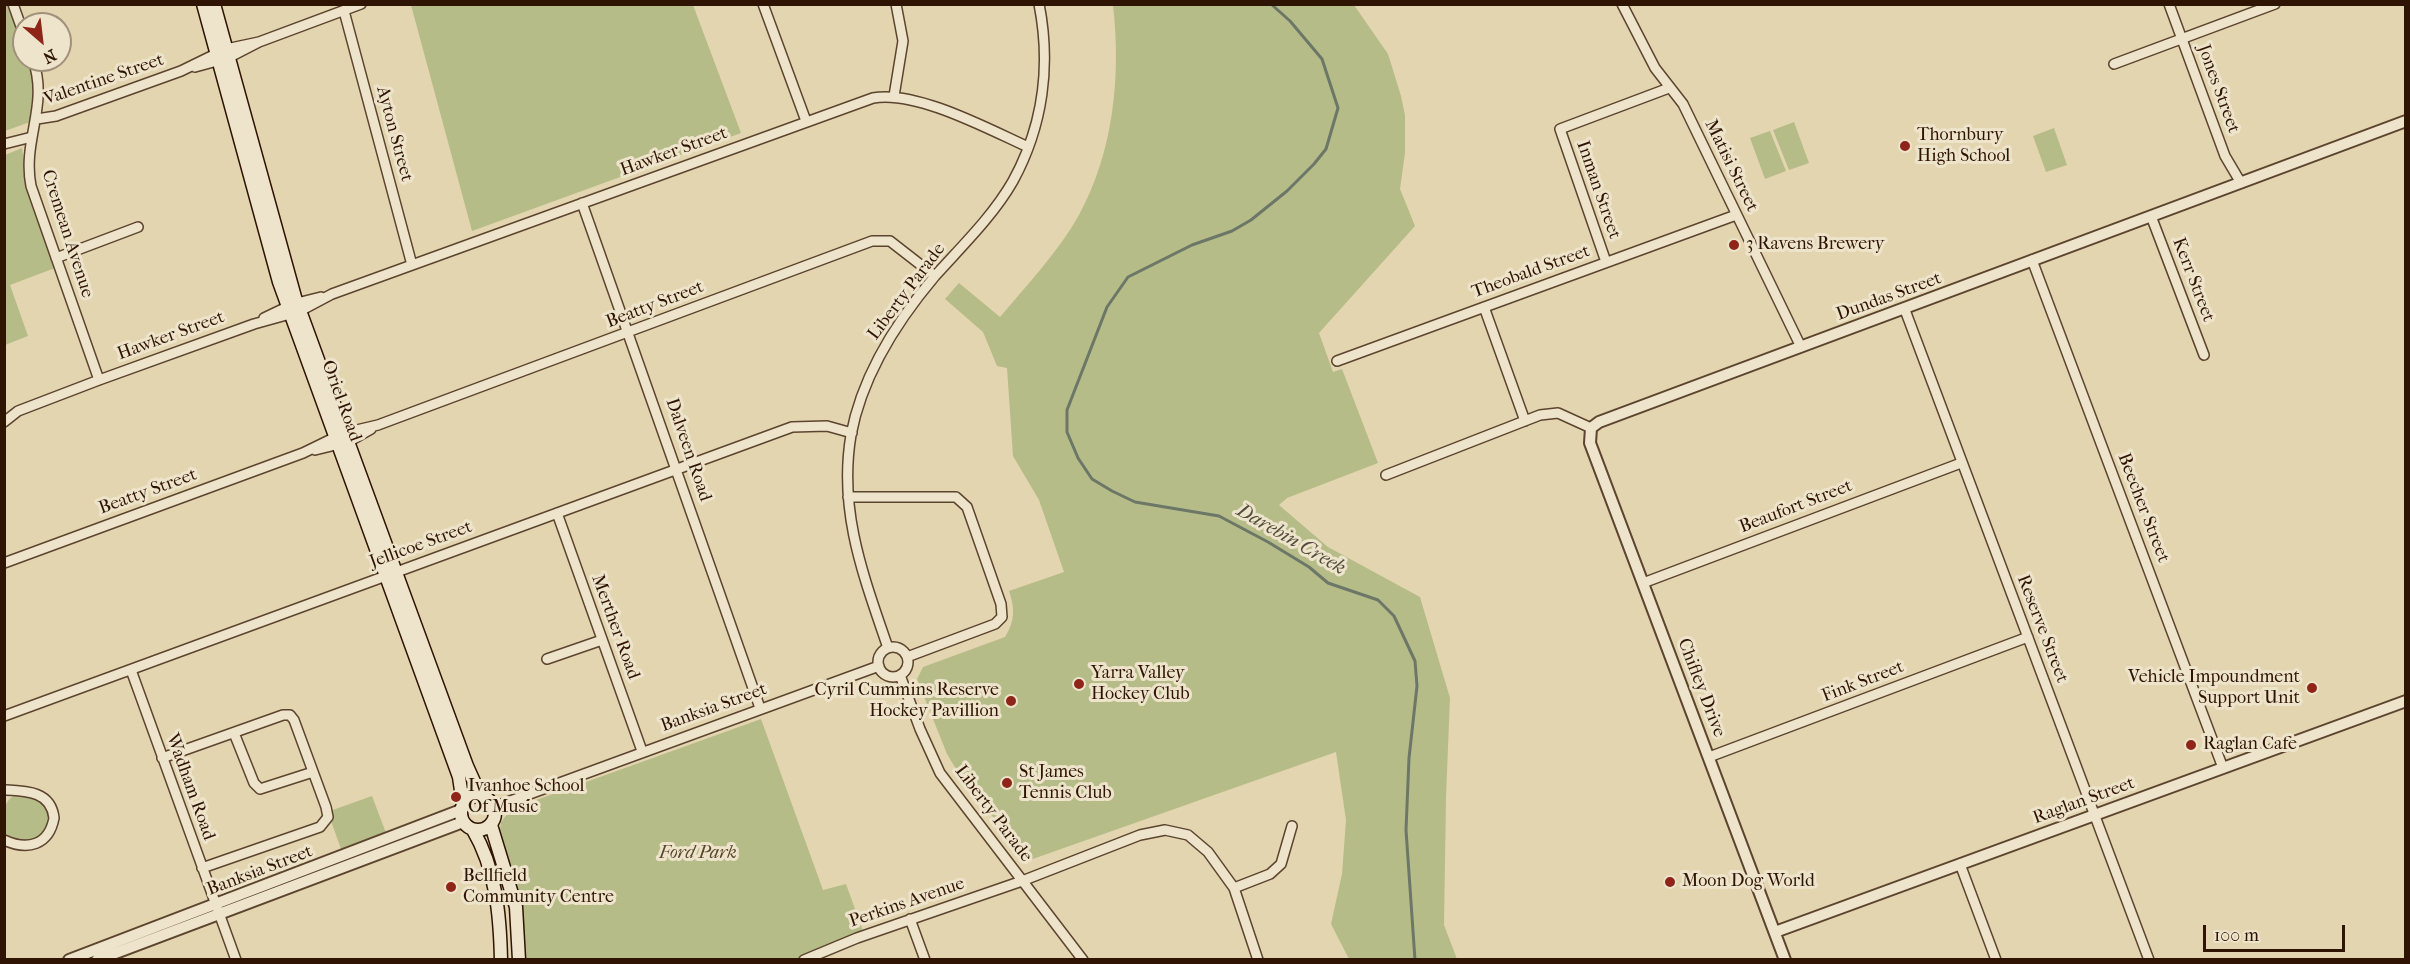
<!DOCTYPE html>
<html>
<head>
<meta charset="utf-8">
<style>
  body { margin:0 }
  #map { position:relative; width:2410px; height:964px; overflow:hidden; background:#e3d5af; font-family:"IM FELL French Canon",serif }
  canvas { display:block }
  .frame { position:absolute; inset:0; border:6px solid #2f1303; pointer-events:none }
  .north { position:absolute; left:12px; top:12px; width:60px; height:60px; box-sizing:border-box; background:#ede4cb; border:2px solid #a1907b; border-radius:50%; rotate:152deg; font-size:16px; font-weight:700; line-height:24px; text-align:center; color:#2f1303 }
  .north::after { content:''; display:block; margin:auto; width:21px; height:27px; background:#8f2418; clip-path:polygon(50% 0,100% 100%,50% 72%,0 100%) }
  .scale { position:absolute; left:2203px; top:925px; width:142px; height:27px; box-sizing:border-box; border:3px solid #2f1303; border-top:0; padding-left:8px; font-size:18px; line-height:21px; white-space:nowrap; color:#2f1303; -webkit-text-stroke:4px #ede4cb; paint-order:stroke }
</style>
</head>
<body>
<div id="map">
<canvas width="2410" height="964"></canvas>
<div class="frame"></div>
<div class="north">N</div>
<div class="scale">100 m</div>
</div>
<script>
const context = document.querySelector('canvas').getContext('2d');
context.lineJoin = 'round';
function fillPath(path, color) { context.fillStyle = color; context.fill(path, 'evenodd'); }
function trace(path, color, width, dash) { context.strokeStyle = color; context.lineWidth = width; context.lineCap = dash ? 'butt' : 'round'; context.setLineDash(dash || []); context.stroke(path); }
function write(font, color, halo, rows, align = 'center') {
  context.font = font + ' "IM FELL French Canon",serif'; context.lineWidth = 6; context.setLineDash([]); context.textBaseline = 'middle'; context.strokeStyle = halo; context.fillStyle = color; for (const [text, x, y, turn = 0] of rows) {
    context.save(); context.translate(x, y); context.rotate((+turn || 0) * Math.PI / 180); context.textAlign = isNaN(turn) ? turn : align; if (halo) context.strokeText(text, 0, 0); context.fillText(text, 0, 0); context.restore();
  }
}
const green = new Path2D(`
  M8,4L24,49V60H28L34,79L30,122L5,131L4,5Z
  M411,5H693L741,133L472,231Z
  M1113,5H1354L1388,54L1401,96L1405,115V153L1400,189L1415,226L1319,333L1333,372L1342,369L1378,463L1287,498L1279,505L1328,547L1420,597L1450,698L1446,797L1444,925L1457,959H1349L1331,924L1342,874L1346,820L1336,752L1027,861L956,769L947,754L917,679L923,667L1005,637C1015,621 1015,609 1009,591L1064,572L1039,500L1013,456L1007,368L997,366L983,332L945,299L959,283L1000,317C1028,284 1058,252 1079,215C1114,151 1121,75 1113,5Z
  M1794,122L1809,163L1789,170L1773,130Z
  M2054,128L2067,165L2046,172L2033,136Z
  M1770,131L1786,171L1765,179L1750,138Z
  M22,148L29,194L55,268L10,285L28,336L5,345V155Z
  M761,719L823,890L846,884L863,931L801,955L798,959H521L511,870L500,830L501,822L511,809Z
  M19,794C48,802 57,811 39,839L22,842L5,834C5,817 0,799 19,794Z
  M372,796L386,833L341,849L331,821L330,811Z`);
const stream = new Path2D(`
  M1271,4L1290,21L1322,59L1338,108L1326,149L1314,164L1287,191L1251,220L1232,231L1192,245L1128,277L1107,307L1067,410V432L1078,458L1092,479L1112,491L1135,502L1219,516L1268,542L1309,567L1328,583L1378,600L1394,616L1415,661L1417,686L1409,758L1406,830L1415,960`);
const minor = new Path2D(`
  M13,4L24,35
  M763,4L806,121
  M1622,4L1655,68L1683,104L1801,347
  M2169,4L2225,156L2241,183
  M344,11L412,265
  M33,60C49,106 22,140 31,186L99,380
  M2114,64L2275,4
  M195,67L228,58L259,42L361,4
  M894,96L903,41L896,4
  M37,119L56,116L181,71L226,49L259,42
  M4,144L32,137
  M582,203L760,708
  M2151,216L2204,355
  M56,258L138,227
  M2032,260L2223,768
  M1606,262L1560,129L1669,88
  M297,303L321,297
  M1484,307L1525,421
  M1905,310L2149,960
  M300,311L332,294L873,98C916,90 988,129 1028,147
  M264,318L287,307
  M1337,361L1736,215
  M4,422L18,411L99,380L254,324L290,314
  M315,450L348,442L371,429
  M1386,475L1540,415L1558,413L1591,428
  M848,497H956L967,507L1001,604L1002,617L995,624L907,657
  M557,513L642,751
  M4,563L303,453L344,433L378,425L872,241H890L935,276
  M1643,583L1961,463
  M878 662a15 15 0 1 1 30 0a15 15 0 1 1-30 0Z
  M888,648C864,577 838,512 851,435C862,376 897,321 935,276C962,246 993,216 1013,181C1043,126 1051,65 1039,4
  M547,659L602,640
  M131,670L236,960
  M900,675L920,729L940,773L1083,960
  M4,716L792,427L827,426L852,433
  M234,733L254,783L260,789L313,772
  M1709,757L2028,637
  M162,758L283,715H290L294,720L326,807L328,817L320,827L202,868
  M4,790C26,791 51,791 54,818C49,845 28,851 4,840
  M494,807L879,666
  M1960,864L1996,960
  M1234,888L1270,874L1281,864L1292,826
  M910,919L925,960
  M804,960L857,938L1022,881L1140,835L1165,830L1188,835L1208,852L1234,888L1258,960`);
const tertiary = new Path2D(`
  M1775,932L2406,701
  M69,960L461,810
  M97,960L463,822
  M1785,960L1590,443L1591,428L1599,422L2406,121`);
const secondary = new Path2D(`
  M203,4L279,282L459,777L463,804
  M214,4L295,297L467,766L476,786L486,798
  M461 813a17 17 0 1 1 34 0a17 17 0 1 1-34 0Z
  M491,825L516,907L519,960
  M473,830C496,869 500,915 501,960`);
const markers = [
  [1905,146,6,"#8f2418"],
  [1734,245,6,"#8f2418"],
  [1079,684,6,"#8f2418"],
  [2312,688,6,"#8f2418"],
  [1011,701,6,"#8f2418"],
  [2191,745,6,"#8f2418"],
  [1007,783,6,"#8f2418"],
  [456,797,6,"#8f2418"],
  [1670,882,6,"#8f2418"],
  [451,887,6,"#8f2418"]
];
const streetNames = [
  ["Valentine Street",104,80,-19],
  ["Jones Street",2218,89,70],
  ["Ayton Street",394,134,75],
  ["Hawker Street",674,152,-20],
  ["Matisi Street",1731,166,64],
  ["Inman Street",1598,190,71],
  ["Cremean Avenue",67,234,72],
  ["Theobald Street",1531,272,-20],
  ["Kerr Street",2193,280,69],
  ["Liberty Parade",907,292,-53],
  ["Dundas Street",1889,297,-20],
  ["Beatty Street",655,305,-21],
  ["Hawker Street",171,336,-20],
  ["Oriel Road",341,401,70],
  ["Dalveen Road",688,450,71],
  ["Beatty Street",148,492,-20],
  ["Beaufort Street",1796,507,-21],
  ["Beecher Street",2143,508,69],
  ["Jellicoe Street",421,545,-20],
  ["Merther Road",615,627,70],
  ["Reserve Street",2042,629,69],
  ["Fink Street",1863,682,-21],
  ["Chifley Drive",1701,688,69],
  ["Banksia Street",714,708,-20],
  ["Wadham Road",190,787,70],
  ["Raglan Street",2084,801,-20],
  ["Liberty Parade",993,814,53],
  ["Banksia Street",260,871,-21],
  ["Perkins Avenue",907,903,-19]
];
const poiNames = [
  ["Thornbury",1917,136],
  ["High School",1917,157],
  ["3 Ravens Brewery",1746,245],
  ["Yarra Valley",1091,674],
  ["Hockey Club",1091,695],
  ["Vehicle Impoundment",2300,678,"right"],
  ["Support Unit",2300,699,"right"],
  ["Cyril Cummins Reserve",999,691,"right"],
  ["Hockey Pavillion",999,712,"right"],
  ["Raglan Cafe",2203,745],
  ["St James",1019,773],
  ["Tennis Club",1019,794],
  ["Ivanhoe School",468,787],
  ["Of Music",468,808],
  ["Bellfield",463,877],
  ["Community Centre",463,898],
  ["Moon Dog World",1682,882]
];
const parkNames = [
  ["Ford Park",698,854]
];
const waterNames = [
  ["Darebin Creek",1291,540,30]
];
fillPath(green, '#b6bc88');
trace(stream, '#6c7768', 3);
trace(minor, '#5c442e', 12);
trace(tertiary, '#5c442e', 14);
trace(secondary, '#2f1303', 15);
trace(minor, '#ede4cb', 9);
trace(tertiary, '#ede4cb', 10);
trace(secondary, '#ede4cb', 12);
for (const [x, y, r, color] of markers) { const dot = new Path2D(); dot.arc(x, y, r, 0, 2 * Math.PI); context.fillStyle = color; context.fill(dot); trace(dot, '#ede4cb', 2); }
write('18px', '#2f1303', '#ede4cb', streetNames);
write('18px', '#2f1303', '#ede4cb', poiNames, 'left');
write('italic 18px', '#58462b', '#ede4cb', parkNames);
write('italic 20px', '#534d3e', '#ede4cb', waterNames);
</script>
</body>
</html>
